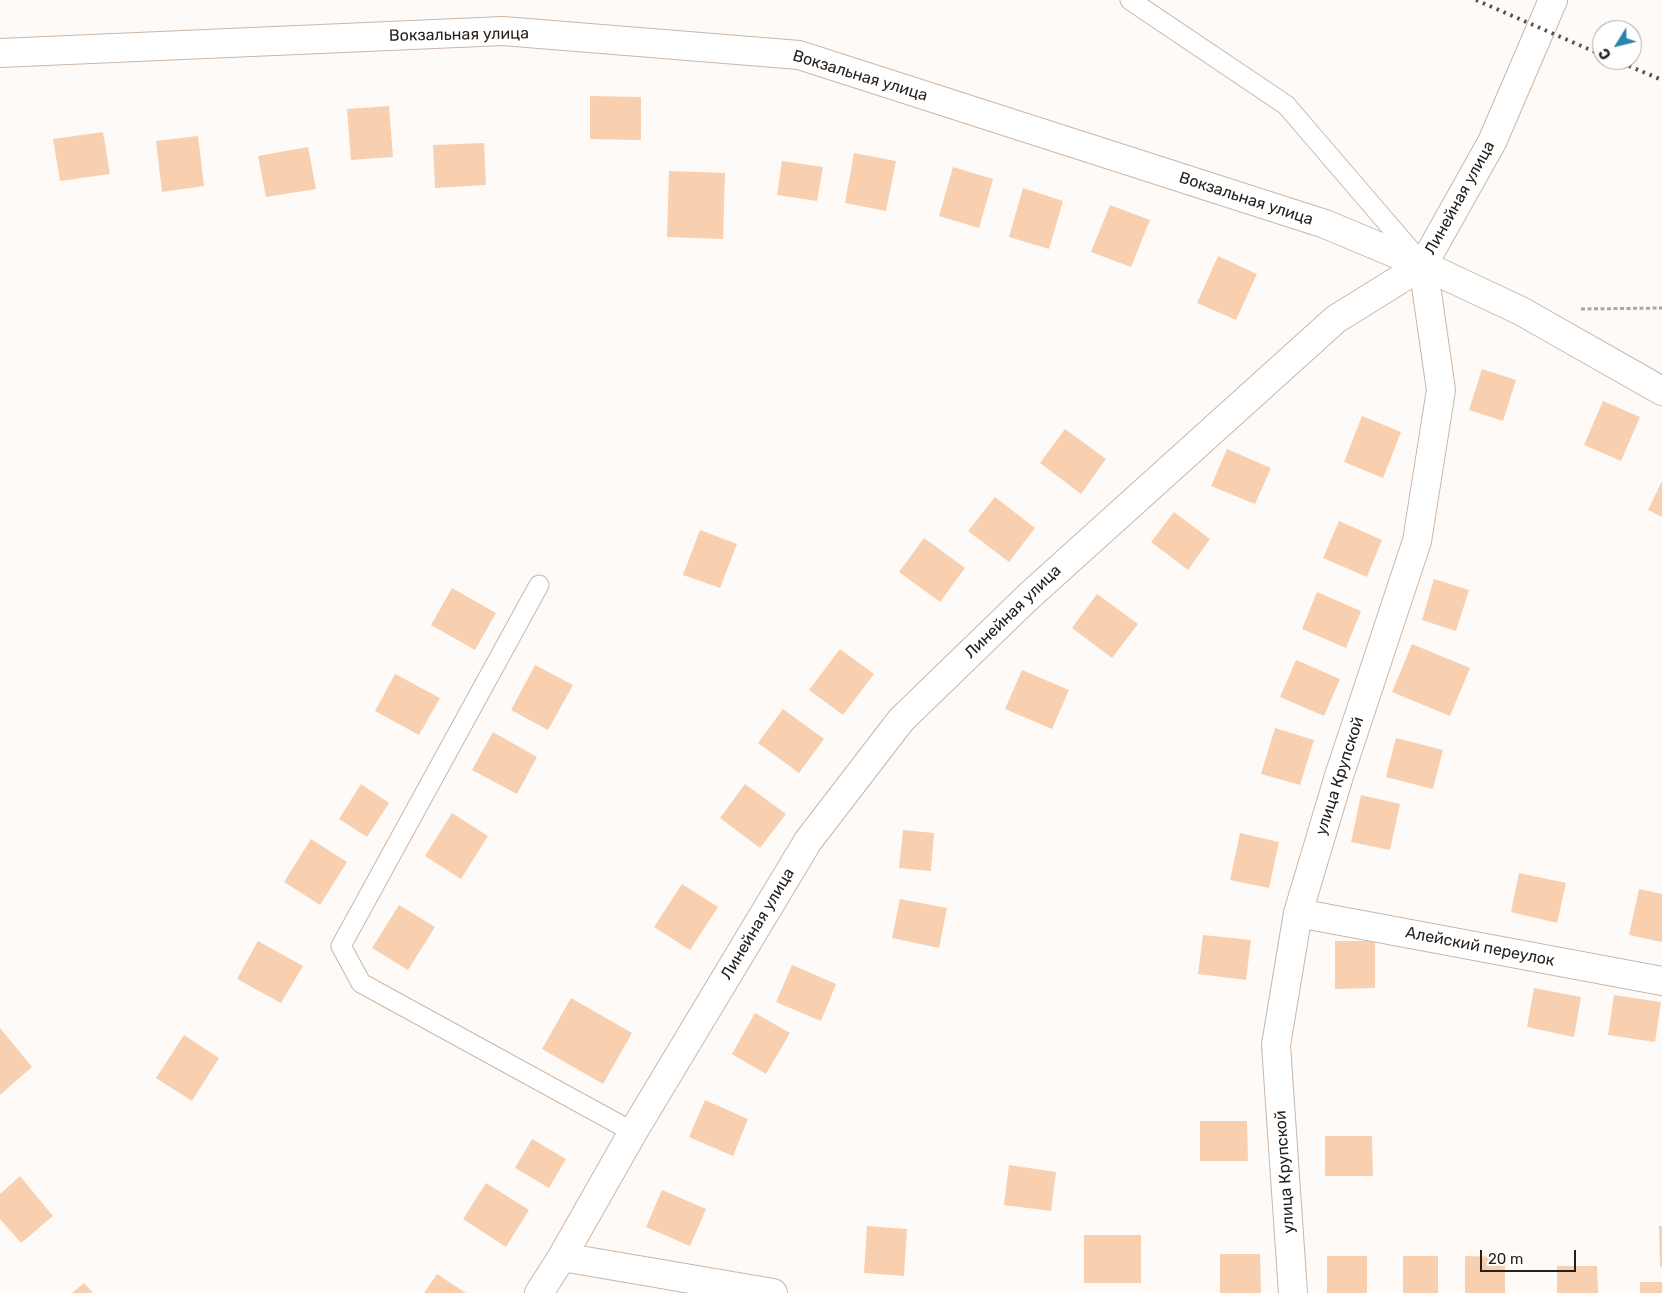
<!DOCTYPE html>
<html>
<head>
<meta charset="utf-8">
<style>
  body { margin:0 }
  #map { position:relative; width:1662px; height:1293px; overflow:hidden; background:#fefaf7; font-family:Rubik,sans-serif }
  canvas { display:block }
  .north { position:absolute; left:1592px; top:20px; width:50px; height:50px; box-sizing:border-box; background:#fff; border:1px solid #a9a6a4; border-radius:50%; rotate:234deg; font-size:14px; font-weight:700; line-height:20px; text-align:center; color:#28211b }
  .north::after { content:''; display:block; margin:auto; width:18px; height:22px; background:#2a84b2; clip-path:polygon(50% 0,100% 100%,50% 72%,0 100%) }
  .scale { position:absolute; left:1480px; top:1250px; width:96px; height:22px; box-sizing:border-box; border:2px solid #28211b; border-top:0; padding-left:6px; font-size:15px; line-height:18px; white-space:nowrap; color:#28211b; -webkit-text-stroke:4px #fff; paint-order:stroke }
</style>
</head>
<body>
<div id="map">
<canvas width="1662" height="1293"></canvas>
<div class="north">С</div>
<div class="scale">20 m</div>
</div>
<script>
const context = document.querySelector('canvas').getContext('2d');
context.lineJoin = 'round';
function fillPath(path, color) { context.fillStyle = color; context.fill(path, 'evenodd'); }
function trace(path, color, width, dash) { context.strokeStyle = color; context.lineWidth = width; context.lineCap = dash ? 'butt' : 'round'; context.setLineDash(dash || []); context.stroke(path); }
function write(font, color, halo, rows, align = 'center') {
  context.font = font + ' Rubik,sans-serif'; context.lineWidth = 4; context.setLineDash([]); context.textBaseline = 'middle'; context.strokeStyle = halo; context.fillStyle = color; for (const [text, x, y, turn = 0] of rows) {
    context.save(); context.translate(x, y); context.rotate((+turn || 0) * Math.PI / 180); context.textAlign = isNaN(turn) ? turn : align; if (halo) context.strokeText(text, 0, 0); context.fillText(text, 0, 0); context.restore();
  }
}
const building = new Path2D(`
  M590,96L641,97V140L590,139Z
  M389,106L393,157L351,160L347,109Z
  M103,132L110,174L60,181L53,139Z
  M198,136L204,186L162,192L156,141Z
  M484,143L486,185L435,188L433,145Z
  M308,147L316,189L266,197L258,156Z
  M854,153L896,161L886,211L845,203Z
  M782,161L823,167L817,201L777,195Z
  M953,167L993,179L979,228L939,216Z
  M669,171L725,173L723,239L667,237Z
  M1023,188L1063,201L1049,249L1009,237Z
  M1110,205L1150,220L1131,267L1091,252Z
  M1218,256L1257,274L1236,320L1197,303Z
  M1482,369L1516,380L1503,421L1469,410Z
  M1603,401L1640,417L1621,461L1584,445Z
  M1362,416L1401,432L1383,478L1344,462Z
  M1065,429L1106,459L1081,494L1040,463Z
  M1227,449L1271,468L1255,504L1211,486Z
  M1662,481V517L1648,510Z
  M995,497L1035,528L1009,562L968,531Z
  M1174,512L1210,539L1188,570L1151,542Z
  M1339,521L1382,540L1367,577L1323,558Z
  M700,530L737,544L720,588L683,575Z
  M924,538L965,568L940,602L899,572Z
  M1434,579L1469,590L1456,631L1422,620Z
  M452,588L496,613L475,650L431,625Z
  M1317,592L1361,611L1346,648L1302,629Z
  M1097,594L1138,624L1112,658L1072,628Z
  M1412,644L1470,668L1450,716L1392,692Z
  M840,649L874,674L843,715L809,690Z
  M1296,660L1340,679L1324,716L1280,697Z
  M535,665L573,685L548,730L511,710Z
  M1022,670L1069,690L1052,729L1005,709Z
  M395,674L440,698L419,735L375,711Z
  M783,709L824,739L799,773L758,743Z
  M1275,728L1314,740L1300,785L1261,774Z
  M493,732L537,757L517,794L472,770Z
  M1396,738L1443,750L1433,789L1386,777Z
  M361,784L389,803L367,837L339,819Z
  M745,784L786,814L760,848L720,818Z
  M1361,795L1400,804L1390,850L1351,842Z
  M452,813L488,836L461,879L425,856Z
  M903,830L934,833L931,871L899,868Z
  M1240,833L1279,842L1269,888L1230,880Z
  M311,839L347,862L320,905L284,882Z
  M1519,873L1566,883L1557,923L1511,912Z
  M682,884L718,907L690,950L654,927Z
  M1639,889L1662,894V942L1629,935Z
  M900,899L947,908L939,948L892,938Z
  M399,905L435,927L408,970L372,948Z
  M1203,935L1251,940L1246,980L1198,974Z
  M258,941L303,966L281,1003L237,979Z
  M1335,941H1375V988L1335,989Z
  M792,965L836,984L821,1021L776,1002Z
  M1534,988L1581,997L1574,1037L1527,1027Z
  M1614,995L1661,1002L1655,1042L1608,1035Z
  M571,998L632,1033L603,1084L542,1049Z
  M755,1013L790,1033L766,1074L732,1054Z
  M0,1028L32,1067L0,1095Z
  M184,1035L219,1058L192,1101L156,1078Z
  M705,1100L748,1119L733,1156L689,1137Z
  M1200,1121H1247L1248,1161H1200Z
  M1325,1136H1372L1373,1176H1325Z
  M532,1139L566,1159L549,1188L515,1168Z
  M1009,1165L1056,1172L1051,1211L1004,1205Z
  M20,1176L53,1216L21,1243L0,1219V1194Z
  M486,1183L529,1210L506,1247L463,1219Z
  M662,1190L706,1209L690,1246L646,1227Z
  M867,1226L907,1229L904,1276L864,1273Z
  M1659,1226H1662V1267H1660Z
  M1084,1235H1141V1283H1084Z
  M1220,1254H1260L1261,1293H1220Z
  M1327,1256H1367V1293H1327Z
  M1403,1256H1438V1293H1403Z
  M1465,1256L1505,1257V1293H1465Z
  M1557,1266H1597L1598,1293H1557Z
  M437,1274L466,1293H424Z
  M1640,1282H1662V1293H1640Z
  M84,1283L93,1293H72Z`);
const path = new Path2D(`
  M1581,309L1662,308`);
const lane = new Path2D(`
  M1130,0L1286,105L1419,260
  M539,585L341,946L361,983L633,1132`);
const street = new Path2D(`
  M0,53L503,31L799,55L1325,224L1423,265L1521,311L1662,391
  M1298,913L1662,981
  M562,1257L773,1293
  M539,1293L562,1257L633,1132L808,841L901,720L1028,597L1336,319L1423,265L1492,142L1553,0
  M1293,1293L1276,1045L1298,913L1339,776L1417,541L1441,390L1423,265`);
const rail = new Path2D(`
  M1476,0L1602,55
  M1615,60L1662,80`);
const streetNames = [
  ["Вокзальная улица",459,35,-1],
  ["Вокзальная улица",860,76,17],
  ["Линейная улица",1460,198,-61],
  ["Вокзальная улица",1246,199,18],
  ["Линейная улица",1013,612,-44],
  ["улица Крупской",1340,776,-72],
  ["Линейная улица",758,924,-59],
  ["Алейский переулок",1480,947,11],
  ["улица Крупской",1285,1172,-94]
];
fillPath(building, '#f8d0b0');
trace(lane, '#cab7a8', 21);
trace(street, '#cab7a8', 30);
trace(path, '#aba6a1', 3, [4, 2.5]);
trace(lane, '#fff', 19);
trace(street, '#fff', 28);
trace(rail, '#57514c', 4, [2.5, 5]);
write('16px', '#28211b', '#fff', streetNames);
</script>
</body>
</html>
